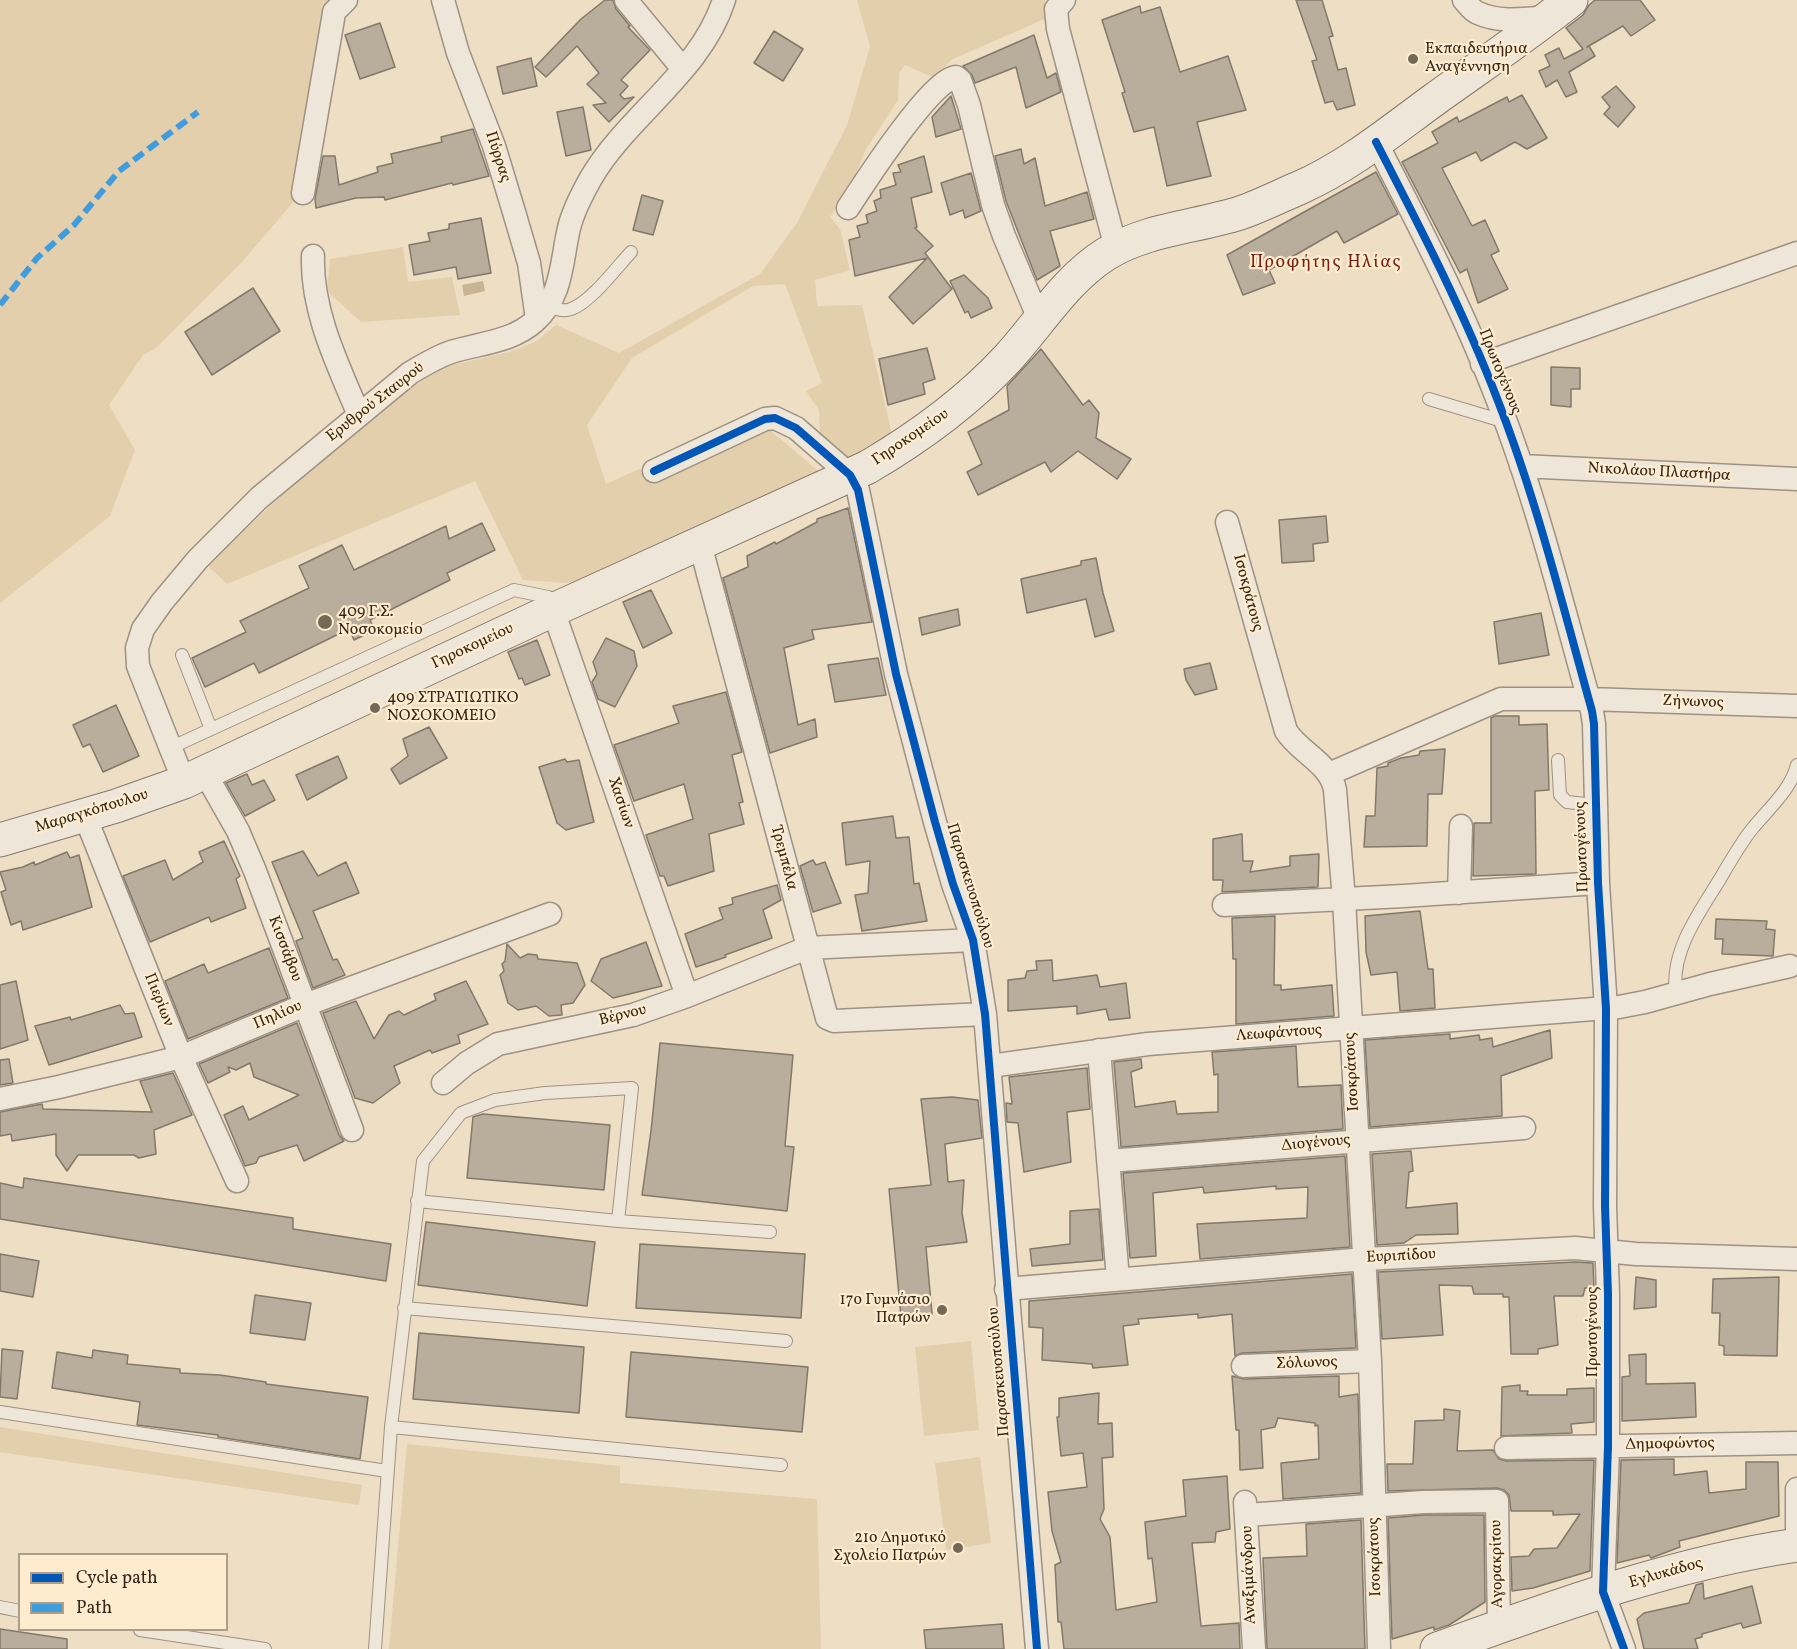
<!DOCTYPE html>
<html>
<head>
<meta charset="utf-8">
<style>
  body { margin:0 }
  #map { position:relative; width:1797px; height:1649px; overflow:hidden; background:#eedec4; font-family:Vollkorn,serif }
  canvas { display:block }
  .legend { position:absolute; left:18px; top:1553px; width:210px; height:78px; box-sizing:border-box; background:#ffecce; border:2px solid #ad9e87; margin:0; padding:8px 10px; list-style:none; font-size:18px; color:#32281c }
  .legend li { display:flex; align-items:center; gap:12px; height:30px }
  .legend b { width:30px; border:2px solid #ad9e87 }
</style>
</head>
<body>
<div id="map">
<canvas width="1797" height="1649"></canvas>
<ul class="legend">
<li><b style="height:8px;background:#0057b8"></b>Cycle path</li>
<li><b style="height:8px;background:#3e9cdf"></b>Path</li>
</ul>
</div>
<script>
const context = document.querySelector('canvas').getContext('2d');
context.lineJoin = 'round';
function fillPath(path, color) { context.fillStyle = color; context.fill(path, 'evenodd'); }
function trace(path, color, width, dash) { context.strokeStyle = color; context.lineWidth = width; context.lineCap = dash ? 'butt' : 'round'; context.setLineDash(dash || []); context.stroke(path); }
function write(font, color, halo, rows, align = 'center') {
  context.font = font + ' Vollkorn,serif'; context.lineWidth = 4.5; context.setLineDash([]); context.textBaseline = 'middle'; context.strokeStyle = halo; context.fillStyle = color; for (const [text, x, y, turn = 0] of rows) {
    context.save(); context.translate(x, y); context.rotate((+turn || 0) * Math.PI / 180); context.textAlign = isNaN(turn) ? turn : align; if (halo) context.strokeText(text, 0, 0); context.fillText(text, 0, 0); context.restore();
  }
}
const green = new Path2D(`
  M0,0H328L296,199L241,263L156,348L143,355L109,405L135,450L110,516L0,603Z
  M857,0H1045L1049,17L951,60L935,78L905,65L899,73L898,100L865,151L852,184L830,217L840,229L850,270L815,280L817,306L862,305L892,435L849,460L820,434L819,410L806,391L822,383L785,284L753,286L632,358L587,425L606,484L639,469L661,476L766,427L822,474L589,581L567,583L523,580L475,481L227,584L207,565L292,486L410,389L444,367L509,352L535,342L556,325L619,353L760,274L797,223L847,125L870,47Z
  M403,247L408,282L452,277L460,315L361,322L327,291L330,259Z
  M971,1341L979,1430L924,1436L915,1347Z
  M0,1427L362,1485L359,1505L0,1452Z
  M407,1444L620,1466V1483L817,1499L821,1649H389Z
  M980,1457L991,1543L946,1550L935,1463Z`);
const water = new Path2D(`
  M483,281L485,291L464,296L462,285Z`);
const building = new Path2D(`
  M605,0H613L616,9L630,26L628,27L650,50L621,80L628,86L620,95L624,99L634,97L609,122L593,105L606,103L587,84L599,73L577,46L546,77L535,67L581,19Z
  M1296,0H1322L1333,36L1329,37L1338,70L1346,68L1355,105L1337,110L1333,101L1325,103L1312,61L1317,60Z
  M1595,0H1640L1655,20L1631,36L1623,26L1587,47L1589,46L1595,56L1569,72L1577,92L1566,97L1557,80L1546,87L1539,71L1550,66L1545,55L1559,48L1564,59L1583,49L1566,28L1583,15L1589,5Z
  M1140,6L1141,13L1160,7L1180,72L1228,56L1246,110L1197,122L1211,176L1167,186L1154,127L1134,132L1122,93L1125,92L1102,20Z
  M380,23L395,67L360,79L345,35Z
  M774,31L803,49L783,81L754,63Z
  M1034,35L1047,78L1056,73L1061,92L1026,108L1016,67L975,83L972,75L963,66Z
  M531,58L537,86L503,94L497,67Z
  M1616,86L1635,107L1618,127L1604,114L1610,107L1602,97Z
  M1522,95L1547,138L1527,149L1515,142L1481,161L1476,152L1442,168L1472,226L1485,220L1499,251L1491,255L1508,289L1478,303L1467,269L1460,273L1402,162L1438,143L1432,132L1457,117L1459,122L1507,97L1509,102Z
  M951,96L961,129L936,137L932,117Z
  M583,107L591,150L566,156L557,112Z
  M473,129L489,176L453,185L452,183L385,200L384,197L356,198L316,208L315,199L323,156H335L339,185L378,172L377,167L393,163L391,154L442,142L441,137Z
  M1021,149L1024,164L1035,158L1045,206L1087,192L1094,219L1050,231L1060,266L1037,280L1006,201L995,156Z
  M924,156L932,192L911,198L917,227L915,228L933,246L925,253L952,289L913,324L889,297L927,258L855,276L849,240L860,237L857,226L868,223L866,215L877,211L874,201L881,198L880,190L896,185L893,173L901,172L898,165Z
  M1376,172L1398,214L1344,243L1337,231L1269,270L1275,283L1243,295L1227,255Z
  M971,173L981,211L965,218L963,210L950,215L941,183Z
  M642,195L663,201L653,235L633,230Z
  M481,218L491,273L458,279L456,267L414,275L409,245L430,241L428,233L449,229V224Z
  M964,275L988,298L992,308L971,318L968,311L965,313L950,281Z
  M253,288L280,331L212,375L185,332Z
  M927,348L935,379L923,383L925,394L888,405L879,359Z
  M1041,349L1083,405L1089,400L1099,413L1096,438L1131,459L1117,479L1078,451L1051,472L1045,462L978,495L967,472L982,464L968,432L1009,410L1007,386Z
  M1551,367L1580,368V389H1571V407L1551,405Z
  M848,508L872,622L812,630L814,639L784,648L798,725L815,719L817,737L770,753L723,578L748,567L747,556L775,542L776,544L817,522V519Z
  M1326,516L1328,542L1313,544L1314,561L1282,563L1279,520Z
  M482,523L495,550L447,573L450,580L370,620L375,630L354,640L349,629L259,673L254,663L205,687L192,658L246,632L240,621L309,588L299,566L342,545L354,570L446,526L449,539Z
  M1096,558L1103,593L1114,631L1095,637L1086,599L1027,613L1021,579L1081,565V561Z
  M651,590L672,633L643,648L623,602Z
  M958,609L960,625L922,635L919,618Z
  M1541,613L1549,655L1499,664L1494,622Z
  M606,638L634,651L637,666L615,707L598,699L592,682L597,674L593,662Z
  M537,640L550,675L525,685L522,678L519,679L508,652Z
  M878,658L886,695L835,702L828,665Z
  M1210,663L1217,689L1195,695L1186,680L1184,669Z
  M726,692L742,752L732,755L743,802L739,803L744,824L709,834L714,871L668,886L664,876H660L646,835L693,819L684,784L634,801L614,745L679,723L673,706Z
  M116,705L139,756L103,772L90,744L83,747L73,725Z
  M1495,716H1519V725L1547,724L1549,790L1535,791L1536,874L1473,876L1474,823H1491V718Z
  M429,727L447,758L400,784L391,769L408,756L403,739Z
  M1445,749L1442,794H1428L1427,846L1364,847L1366,816H1375L1377,768L1388,766V763L1401,758L1419,755L1420,751Z
  M338,756L347,778L307,800L296,775Z
  M565,759L567,762L579,760L594,822L566,830L557,823L539,767Z
  M247,774L252,785L264,780L275,800L245,816L226,783Z
  M893,816L896,838L909,837L914,884L919,883L927,921L862,931L855,895L868,893L870,861L846,865L842,823Z
  M1242,834L1243,861H1253L1250,872L1290,866V856L1319,854L1318,887L1222,892L1223,880H1213V839Z
  M224,841L240,876L236,879L246,908L211,922L209,917L150,942L123,876L165,860L173,880L203,862L199,852Z
  M303,851L318,876L346,862L359,893L313,911L333,960L337,959L345,975L313,988L296,941L303,938L272,862Z
  M67,852L70,858L79,855L92,907L23,930L21,921L11,925L1,892L6,890L0,872L23,867L34,862L35,865Z
  M813,860L816,865L825,862L841,903L813,912L800,866Z
  M777,885L781,900L763,910L772,938L725,955L726,957L696,967L685,934L723,919L719,908L733,904L732,898Z
  M1420,911L1428,969H1433L1435,1008L1400,1011L1397,972L1371,975L1366,952L1365,916Z
  M1275,916L1274,985H1281V990L1332,985L1334,1016L1236,1024V959H1233L1232,918Z
  M1716,919L1767,921L1766,929L1775,930L1773,956L1722,954L1723,939H1715Z
  M646,942L662,986L613,998L591,981L601,959Z
  M507,944L520,958L528,954L537,955L538,959L577,963L585,985L573,1003L561,1005L562,1015L549,1016L536,1006L518,1010L508,1003L500,975L504,971L502,964L505,961Z
  M269,948L288,998L188,1039L165,981L204,964L208,973Z
  M1052,960L1053,981L1097,975L1100,987L1126,983L1130,1018L1109,1020L1106,1009L1077,1014V1006L1008,1011V980L1025,978L1027,971L1037,970L1036,961Z
  M16,981L28,1040L0,1049V985Z
  M466,981L488,1024L458,1035L460,1043L432,1053L430,1050L394,1066L400,1083L373,1103L355,1098L323,1013L356,1001L374,1039L389,1015L399,1011L404,1015L436,1000L434,994Z
  M120,1005L125,1014L134,1013L142,1037L49,1065L35,1026L70,1017L71,1020Z
  M297,1023L339,1135L344,1141L304,1161L297,1145L259,1157L256,1163L245,1166L224,1115L243,1106L249,1120L299,1095L254,1077L250,1063L236,1070L228,1067L230,1072L208,1083L199,1064Z
  M1550,1030L1552,1058L1501,1076L1502,1116L1370,1127L1365,1040L1450,1034V1039L1479,1035L1480,1040L1492,1038L1493,1047Z
  M660,1043L793,1055L785,1146L794,1147L787,1211L642,1195L651,1131Z
  M1296,1046L1298,1087L1341,1085L1343,1129L1121,1147L1114,1062L1141,1059L1142,1068L1131,1072L1135,1107L1175,1101L1177,1114L1218,1112V1074L1214,1075L1212,1052Z
  M9,1059L13,1083L0,1085V1060Z
  M1087,1068L1090,1109L1067,1112L1071,1162L1024,1172L1018,1123L1007,1122L1006,1103L1012,1104L1009,1077Z
  M173,1073L192,1115L154,1130L156,1154L139,1158L134,1155H78L67,1171L56,1155V1134L12,1141L11,1134L0,1136V1112L42,1104L43,1109L152,1112L140,1081Z
  M952,1097L978,1100L982,1138L945,1144L948,1182L964,1180L962,1213L967,1242L926,1247L932,1314L901,1317L889,1189L931,1185L921,1099Z
  M483,1114L610,1125L604,1190L467,1178L473,1117Z
  M1411,1151L1413,1171L1409,1172L1406,1208L1457,1203L1458,1234L1416,1235L1404,1243L1377,1245L1372,1154Z
  M1345,1156L1350,1247L1200,1259L1197,1224L1307,1218L1308,1187L1276,1189V1186L1204,1193L1203,1187L1153,1193L1156,1256L1130,1258L1123,1173Z
  M24,1178L293,1218V1229L391,1244L386,1281L0,1219V1183L23,1188Z
  M1099,1209L1103,1260L1032,1266L1030,1249L1070,1244V1211Z
  M426,1222L595,1242L587,1306L418,1285Z
  M640,1244L805,1254L801,1318L636,1308Z
  M0,1254L39,1261L33,1297L0,1291Z
  M1575,1262L1593,1263L1594,1288H1585L1583,1296H1554L1558,1345L1538,1349V1354H1511L1509,1297H1503V1294H1474L1472,1286L1439,1285L1443,1335L1382,1339L1378,1272Z
  M1352,1274L1356,1348L1242,1353L1235,1356L1232,1314L1198,1318V1314L1138,1319L1139,1324L1123,1326L1128,1365L1093,1368L1092,1364L1042,1360L1043,1328L1029,1327V1301Z
  M1636,1277L1656,1280V1307L1634,1309Z
  M1779,1277L1777,1356L1724,1355V1346L1719,1345L1720,1313H1712L1713,1279Z
  M255,1295L311,1303L305,1340L250,1333Z
  M419,1333L584,1347L579,1413L413,1399Z
  M2,1349L23,1351L17,1399L0,1397Z
  M93,1350L128,1355L127,1364L180,1369V1373L220,1375L266,1382V1384L368,1397L360,1459L218,1437V1435L137,1425L140,1402L52,1388L57,1352L92,1358Z
  M631,1352L808,1367L802,1432L626,1417Z
  M1646,1354V1384L1695,1383L1696,1417L1622,1421V1377L1630,1376L1629,1355Z
  M1232,1376L1244,1379L1339,1376V1397L1358,1394L1361,1493L1283,1499L1281,1463L1319,1459L1318,1425L1315,1426V1423L1278,1418L1275,1427L1261,1430L1263,1468L1240,1470L1239,1430H1236Z
  M1520,1385V1391H1528L1527,1395H1567V1389L1594,1388V1422L1571,1424L1572,1433L1501,1436L1502,1387Z
  M1099,1393L1098,1424L1112,1423L1113,1457L1102,1458L1104,1509L1100,1519L1110,1537L1116,1610L1157,1602L1152,1558L1148,1559L1145,1522L1186,1516L1183,1480L1227,1476L1230,1529L1216,1532L1215,1542L1192,1543L1201,1626L1239,1623L1240,1649H1064L1061,1622H1058L1055,1565L1061,1562L1052,1531L1048,1492L1087,1487L1083,1453L1061,1456L1057,1417H1059V1398Z
  M1444,1409L1460,1411L1457,1451L1493,1450L1499,1459L1506,1461L1594,1460L1590,1571L1533,1588L1512,1591L1511,1557L1529,1556L1534,1549L1557,1548L1580,1514L1553,1515V1511H1511L1509,1495L1504,1490L1497,1488L1388,1491L1387,1464H1413L1415,1421L1444,1420Z
  M1674,1459V1475L1707,1471L1709,1493L1746,1489V1462H1778L1779,1516L1679,1541L1680,1547L1651,1558L1649,1555L1617,1563L1621,1460Z
  M1424,1515H1484L1485,1602L1449,1625L1434,1630V1627L1392,1639L1388,1518Z
  M1361,1520L1365,1649H1267L1263,1558L1307,1556L1306,1524Z
  M1703,1583L1704,1599L1752,1586L1761,1623L1743,1628L1741,1623L1702,1634V1637L1695,1639L1698,1649H1644L1637,1619L1644,1613L1689,1603L1696,1585Z
  M1002,1624L1004,1649H926L924,1630Z
  M0,1629L67,1639V1649H0Z`);
const lane = new Path2D(`
  M548,306C556,309 563,312 571,309C590,303 617,267 631,252
  M1429,399L1506,422
  M182,655L211,729
  M170,748L514,590L548,597L552,608
  M1558,760L1560,795L1567,802L1595,805
  M1676,993C1670,952 1699,913 1720,879C1730,862 1740,844 1752,829C1768,809 1791,790 1797,765
  M417,1201L618,1221L770,1232
  M404,1308L786,1341
  M0,1412L387,1471
  M391,1427L781,1465
  M0,1607L20,1611
  M140,1630L265,1649
  M375,1649L391,1427L423,1161L461,1113L495,1100L545,1093L632,1088L618,1221`);
const street = new Path2D(`
  M443,0L458,53L494,146L514,212L529,263L537,319
  M626,0L683,69
  M1064,0L1056,9L1058,29L1116,248
  M1464,0C1468,4 1472,11 1478,13C1499,23 1525,19 1548,17
  M1376,142C1420,227 1464,312 1498,401C1537,501 1563,607 1592,711L1594,724L1598,883L1606,1009L1605,1206L1608,1294V1446L1603,1592L1624,1649
  M303,193L333,19L334,12L346,0
  M848,208C863,185 932,78 956,77L960,80L969,105L993,205L1004,236L1039,319
  M313,256C311,311 338,365 359,415
  M1482,364L1797,253
  M1521,466L1797,479
  M654,471L765,419L775,418L796,428L850,475L858,490L896,674L935,822L953,884L973,940L985,1014L1037,1649
  M1227,522L1286,731C1299,752 1331,764 1335,790L1344,900L1370,1361L1379,1649
  M700,544L827,1018L834,1021L985,1014
  M553,610L687,996
  M205,773L238,831L255,871L352,1130
  M1329,774L1501,699H1589L1797,706
  M184,782L138,666L137,648L143,629L162,602L198,559L259,498L410,373C424,365 436,357 451,352C480,343 512,342 535,321C563,295 561,262 569,228C573,211 582,194 591,178C628,115 701,72 724,0
  M85,816L181,1057L237,1181
  M1459,893L1461,826
  M1224,905L1404,896L1598,883
  M1099,1050L1118,1279
  M990,1066L1148,1044L1619,1007L1645,1002L1710,984L1790,966
  M443,1083L467,1063L498,1044L633,1015L687,996L807,948L973,940
  M0,1099L59,1087L181,1057L305,1005L550,914
  M1109,1161L1524,1128
  M1006,1289L1365,1259L1575,1248L1636,1254L1797,1259
  M1243,1366L1370,1361
  M1506,1448L1797,1443
  M1245,1502L1254,1649
  M1247,1515L1423,1502L1497,1501L1499,1626
  M1797,1545V1489`);
const secondary = new Path2D(`
  M0,840L116,806L184,782L553,610L868,467C919,437 967,402 1007,359C1040,323 1065,280 1106,254C1147,229 1196,227 1240,213C1260,206 1280,196 1299,188C1349,166 1391,131 1435,99C1481,66 1527,35 1571,0
  M1437,1649C1554,1607 1673,1563 1797,1545`);
const quiet = new Path2D(`
  M0,305L37,258L74,225L119,171L198,112`);
const cycleway = new Path2D(`
  M1376,142C1420,227 1464,312 1498,401C1537,501 1563,607 1592,711L1594,724L1598,883L1606,1009L1605,1206L1608,1294V1446L1603,1592L1624,1649
  M654,471L765,419L775,418L796,428L850,475L858,490L896,674L935,822L953,884L973,940L985,1014L1037,1649`);
const markers = [
  [1413,59,6,"#746857"],
  [325,622,8,"#746857"],
  [375,708,6,"#746857"],
  [942,1310,6,"#746857"],
  [958,1548,6,"#746857"]
];
const poiNames = [
  ["Εκπαιδευτήρια",1425,50],
  ["Αναγέννηση",1425,68],
  ["409 Γ.Σ.",338,613],
  ["Νοσοκομείο",338,631],
  ["409 ΣΤΡΑΤΙΩΤΙΚΟ",387,699],
  ["ΝΟΣΟΚΟΜΕΙΟ",387,717],
  ["17ο Γυμνάσιο",930,1301,"right"],
  ["Πατρών",930,1319,"right"],
  ["21ο Δημοτικό",946,1539,"right"],
  ["Σχολείο Πατρών",946,1557,"right"]
];
const streetNames = [
  ["Πύρρας",497,157,72],
  ["Πρωτογένους",1499,372,68],
  ["Ερυθρού Σταυρού",376,403,-38],
  ["Γηροκομείου",911,438,-34],
  ["Νικολάου Πλαστήρα",1659,473,3],
  ["Ισοκράτους",1247,593,75],
  ["Γηροκομείου",473,647,-25],
  ["Ζήνωνος",1693,703,2],
  ["Χασίων",620,803,71],
  ["Μαραγκόπουλου",92,812,-17],
  ["Πρωτογένους",1583,847,-92],
  ["Τρεμπέλα",783,858,75],
  ["Παρασκευοπούλου",969,886,73],
  ["Κισσάβου",284,949,69],
  ["Πιερίων",158,1000,68],
  ["Πηλίου",278,1016,-23],
  ["Βέρνου",623,1016,-14],
  ["Λεωφάντους",1279,1034,-4],
  ["Ισοκράτους",1353,1072,-93],
  ["Διογένους",1316,1144,-5],
  ["Ευριπίδου",1401,1257,-3],
  ["Πρωτογένους",1594,1332,-90],
  ["Σόλωνος",1307,1364,-2],
  ["Παρασκευοπούλου",1000,1372,-95],
  ["Δημοφώντος",1670,1445,-1],
  ["Ισοκράτους",1376,1557,-92],
  ["Αγορακρίτου",1498,1564,-91],
  ["Εγλυκάδος",1666,1574,-16],
  ["Αναξιμάνδρου",1250,1575,-92]
];
const neighbourhoodNames = [
  ["Προφήτης Ηλίας",1326,264]
];
fillPath(green, '#e4cfac');
fillPath(water, '#c9b494');
fillPath(building, '#b9ad9c');
trace(building, '#83796b', 1.5);
trace(lane, '#9d9283', 14);
trace(street, '#9d9283', 25);
trace(secondary, '#83796b', 35);
trace(lane, '#efe6da', 12);
trace(street, '#efe6da', 22);
trace(secondary, '#efe6da', 33);
trace(quiet, '#3e9cdf', 6, [12, 6]);
trace(cycleway, '#0057b8', 8);
for (const [x, y, r, color] of markers) { const dot = new Path2D(); dot.arc(x, y, r, 0, 2 * Math.PI); context.fillStyle = color; context.fill(dot); trace(dot, '#ffecce', 2); }
write('16px', '#32281c', '#ffecce', poiNames, 'left');
write('16px', '#32281c', '#ffecce', streetNames);
context.letterSpacing = '1.5px';
write('18px', '#7a1f14', '#ffecce', neighbourhoodNames);
context.letterSpacing = '0px';
</script>
</body>
</html>
